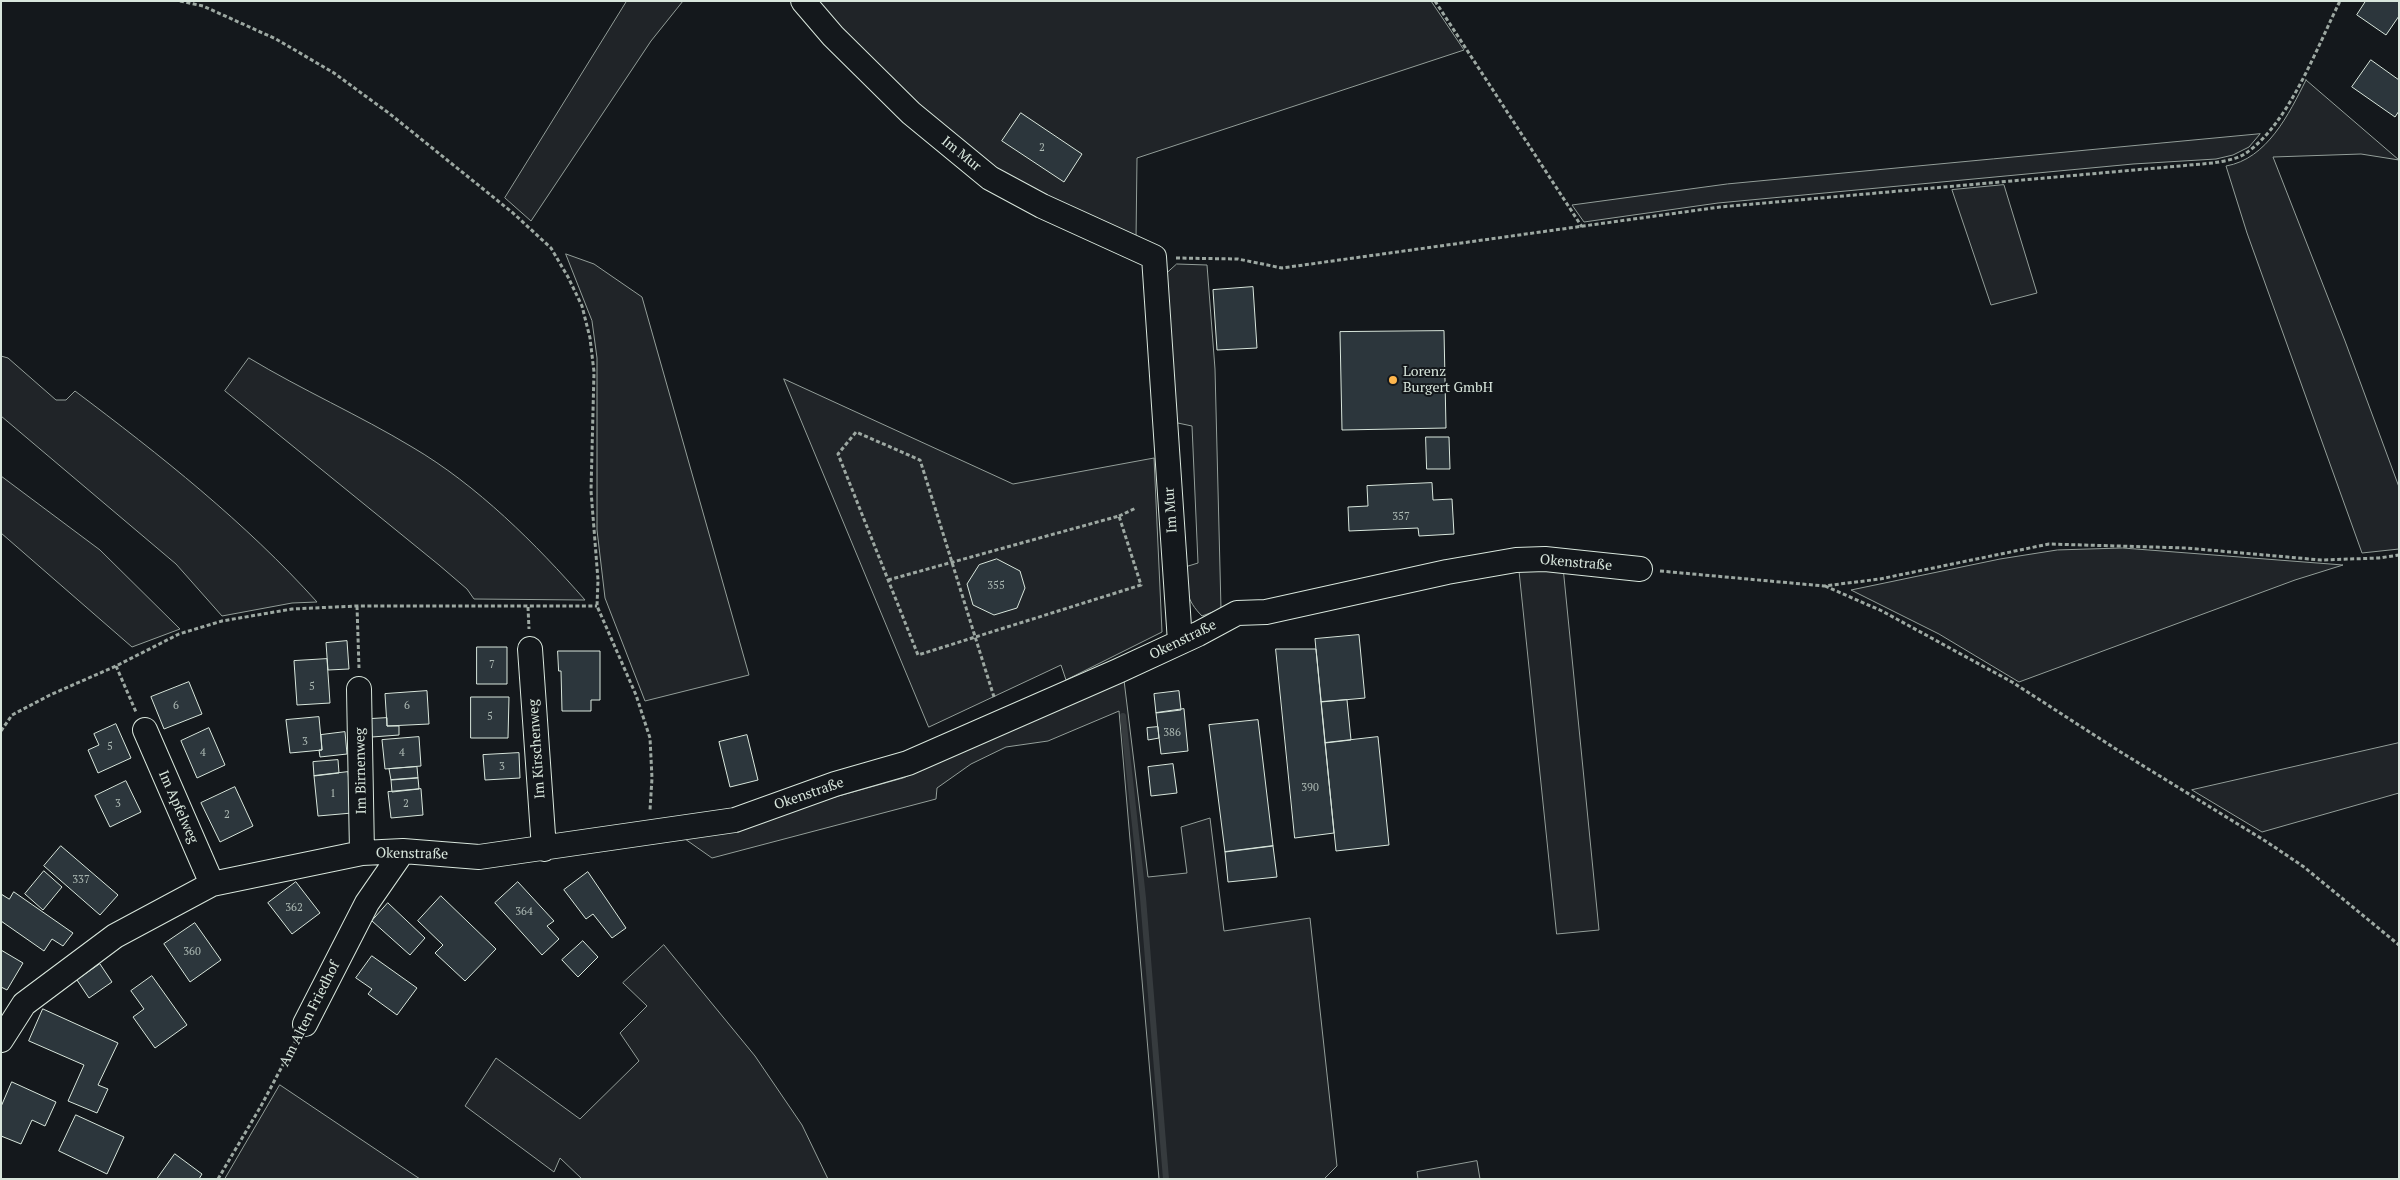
<!DOCTYPE html>
<html>
<head>
<meta charset="utf-8">
<style>
  body { margin:0 }
  #map { position:relative; width:2400px; height:1180px; overflow:hidden; background:#14181c; font-family:"PT Serif",serif }
  canvas { display:block }
  .frame { position:absolute; inset:0; border:2px solid #d8e6dc; pointer-events:none }
</style>
</head>
<body>
<div id="map">
<canvas width="2400" height="1180"></canvas>
<div class="frame"></div>
</div>
<script>
const context = document.querySelector('canvas').getContext('2d');
context.lineJoin = 'round';
function fillPath(path, color) { context.fillStyle = color; context.fill(path, 'evenodd'); }
function trace(path, color, width, dash) { context.strokeStyle = color; context.lineWidth = width; context.lineCap = dash ? 'butt' : 'round'; context.setLineDash(dash || []); context.stroke(path); }
function write(font, color, halo, rows, align = 'center') {
  context.font = font + ' "PT Serif",serif'; context.lineWidth = 4; context.setLineDash([]); context.textBaseline = 'middle'; context.strokeStyle = halo; context.fillStyle = color; for (const [text, x, y, turn = 0] of rows) {
    context.save(); context.translate(x, y); context.rotate((+turn || 0) * Math.PI / 180); context.textAlign = isNaN(turn) ? turn : align; if (halo) context.strokeText(text, 0, 0); context.fillText(text, 0, 0); context.restore();
  }
}
const green = new Path2D(`
  M627,1H683L651,41L531,221L505,198Z
  M814,1H1431L1464,50L1137,158L1136,240L982,164L928,119Z
  M2306,80L2399,160L2361,154L2273,157L2345,341L2399,487V549L2362,553L2247,233L2226,166C2267,159 2289,114 2306,80Z
  M2260,134L2249,147L2233,155L2216,159L2133,164L1718,203L1584,222L1572,205L1727,184Z
  M2004,185L2037,293L1991,305L1952,190Z
  M566,254L594,264L642,297L749,675L645,701L605,598L597,530V358L592,321Z
  M1177,264L1207,265L1215,369L1221,609L1202,616C1186,600 1186,589 1185,567L1198,563L1192,426L1173,422L1166,274Z
  M1,356L8,358L56,400H66L75,391C160,455 245,522 317,602L292,603L222,616L176,564L1,416Z
  M249,358C302,390 359,415 412,447C477,485 536,544 585,600L474,599L467,589L439,565L225,391Z
  M784,379L1013,484L1154,458L1162,632L1066,680L1061,665L929,727Z
  M1,476L100,550L180,629L132,647L1,533Z
  M2123,548L2343,565L2295,580L2019,682L1939,634L1851,590L2000,559L2057,550Z
  M1519,567H1563L1599,930L1557,934Z
  M1124,680L1148,877L1187,873L1181,827L1210,818L1224,931L1310,918L1337,1166L1324,1179H1159L1119,711L1048,741L1006,747L971,764L937,788L936,799L712,858L685,839L903,778Z
  M2399,743V793L2262,832L2192,790Z
  M664,945L755,1056L802,1125L828,1179H582L560,1158L554,1172L465,1106L496,1058L580,1119L639,1061L620,1033L647,1006L623,983Z
  M280,1085L420,1179H225Z
  M1477,1161L1480,1179H1418L1417,1172Z`);
const stream = new Path2D(`
  M1123,716L1143,898L1166,1179`);
const building = new Path2D(`
  M2366,1H2399V16L2386,35L2357,15Z
  M2371,60L2399,80V111L2395,117L2352,87Z
  M1021,113L1082,154L1064,182L1002,141Z
  M1253,287L1257,348L1217,350L1213,290Z
  M1444,331L1446,428L1342,430L1340,332Z
  M1426,437H1449L1450,469H1427Z
  M1432,483L1433,500L1452,499L1454,534L1419,536L1418,528L1349,531L1348,507L1368,506L1367,486Z
  M997,559L1020,571L1025,588L1017,608L994,615L973,605L967,584L979,565Z
  M1359,635L1365,698L1321,702L1315,639Z
  M347,641L349,669L328,670L326,643Z
  M477,647H507V684H477Z
  M1276,649H1316L1334,833L1295,838Z
  M558,651H600V700H591V711H562L561,671H559Z
  M327,659L330,703L297,705L294,661Z
  M189,682L202,714L164,729L151,697Z
  M427,691L429,724L387,726L385,694Z
  M1179,691L1181,710L1156,713L1154,694Z
  M471,697H509L508,738H471Z
  M1347,700L1351,740L1325,743L1321,702Z
  M1184,709L1188,751L1161,754L1156,713Z
  M319,717L322,750L290,753L286,720Z
  M387,718V726H399V735L372,737L370,719Z
  M1258,720L1273,846L1225,852L1209,725Z
  M116,724L131,758L98,773L88,750L99,745L94,734Z
  M1158,727L1159,738L1148,740L1147,728Z
  M209,728L225,765L197,778L181,741Z
  M345,732L347,754L320,757L319,750H322L321,735Z
  M747,735L758,780L730,787L719,742Z
  M419,737L421,766L385,769L382,740Z
  M1378,737L1389,845L1336,851L1325,743Z
  M519,753L520,778L485,780L483,755Z
  M338,760L339,773L314,776L313,762Z
  M1173,764L1177,793L1151,796L1148,767Z
  M417,767L418,778L391,780L389,769Z
  M348,772L352,813L318,816L314,776Z
  M418,778L419,789L392,792L391,780Z
  M126,781L141,812L110,827L95,796Z
  M235,787L253,826L220,842L201,803Z
  M421,789L423,815L391,818L388,792Z
  M61,846L118,895L100,915L44,866Z
  M1273,846L1277,877L1228,882L1225,852Z
  M44,871L62,887L43,910L25,894Z
  M588,872L626,928L612,938L593,914L586,919L564,890Z
  M296,882L320,913L292,934L268,903Z
  M518,882L554,921L547,926L559,939L542,955L495,903Z
  M14,892L73,933L63,946L52,939L44,951L1,921V894L9,899Z
  M441,896L496,949L465,981L435,953L443,945L418,921Z
  M388,903L425,938L410,955L372,921Z
  M195,923L221,960L190,982L164,944Z
  M583,941L598,957L578,977L562,960Z
  M1,950L23,963L7,990L1,987Z
  M372,956L417,988L397,1015L368,994L372,989L356,978Z
  M100,964L112,982L89,998L77,980Z
  M152,976L187,1025L155,1048L133,1017L144,1009L131,991Z
  M43,1009L118,1043L98,1085L108,1089L97,1113L68,1101L84,1065L29,1041Z
  M12,1082L56,1102L45,1126L32,1120L21,1144L1,1136V1107Z
  M76,1115L124,1137L107,1174L59,1151Z
  M175,1154L202,1174L199,1179H157Z`);
const path = new Path2D(`
  M180,1L203,6L276,39L334,73L390,114L513,213L551,248L568,277L582,306L590,338L594,372L591,491L598,580L597,606L636,695L650,738L652,778L650,810
  M1435,1L1582,227
  M1176,258L1238,259L1282,268L1720,207L2213,163C2224,161 2238,159 2246,153C2289,124 2317,47 2340,1
  M1119,516L1136,508
  M1660,571L1824,586L1880,579L2049,544L2186,548L2321,560L2379,558L2399,555
  M888,580L1119,516L1141,585L918,655L838,454L856,432L920,460C945,539 969,618 994,697
  M1825,586L1882,611L2012,682L2119,751L2267,842L2304,867L2399,945
  M357,606L359,668
  M528,607L529,629
  M116,666L136,712
  M1,731L12,715L50,695L116,666L179,634L222,621L292,609L357,606H597
  M218,1179L261,1106L295,1042`);
const minor = new Path2D(`
  M803,1L833,36L911,113L990,178L1042,206L1154,257L1180,642
  M530,649L544,849
  M359,689L362,853
  M145,730L212,884
  M305,1024L367,903L403,851
  M1,1040L24,1004L115,936L212,884L362,853L403,851L479,857L735,820L835,784L908,763L1118,671L1198,634L1237,613L1266,612L1447,572L1516,560L1545,559L1640,569`);
const markers = [
  [1393,380,5,"#ffb74d"]
];
const numberNames = [
  ["2",1042,148],
  ["357",1401,517],
  ["355",996,586],
  ["7",492,665],
  ["5",312,687],
  ["6",176,706],
  ["6",407,706],
  ["5",490,717],
  ["386",1172,733],
  ["3",305,742],
  ["5",110,747],
  ["4",203,753],
  ["4",402,753],
  ["3",502,767],
  ["390",1310,788],
  ["1",333,794],
  ["3",118,804],
  ["2",406,804],
  ["2",227,815],
  ["337",81,880],
  ["362",294,908],
  ["364",524,912],
  ["360",192,952]
];
const streetNames = [
  ["Im Mur",961,154,39],
  ["Im Mur",1171,510,-94],
  ["Okenstraße",1576,563,5],
  ["Okenstraße",1183,640,-26],
  ["Im Kirschenweg",537,749,-94],
  ["Im Birnenweg",361,771,-91],
  ["Okenstraße",809,794,-19],
  ["Im Apfelweg",178,807,66],
  ["Okenstraße",412,854,1],
  ["Am Alten Friedhof",310,1014,-63]
];
const poiNames = [
  ["Lorenz",1403,372],
  ["Burgert GmbH",1403,388]
];
fillPath(green, '#202428');
trace(green, '#939e99', 1);
trace(stream, '#363b3e', 6);
fillPath(building, '#2c363c');
trace(building, '#d8e6dc', 1);
trace(minor, '#d8e6dc', 26);
trace(path, '#9da8a2', 3, [4, 2.5]);
trace(minor, '#14181c', 24);
for (const [x, y, r, color] of markers) { const dot = new Path2D(); dot.arc(x, y, r, 0, 2 * Math.PI); context.fillStyle = color; context.fill(dot); trace(dot, '#14181c', 2); }
write('11px', '#adbab4', null, numberNames);
write('14px', '#d8e6dc', '#14181c', streetNames);
write('14px', '#d8e6dc', '#14181c', poiNames, 'left');
</script>
</body>
</html>
